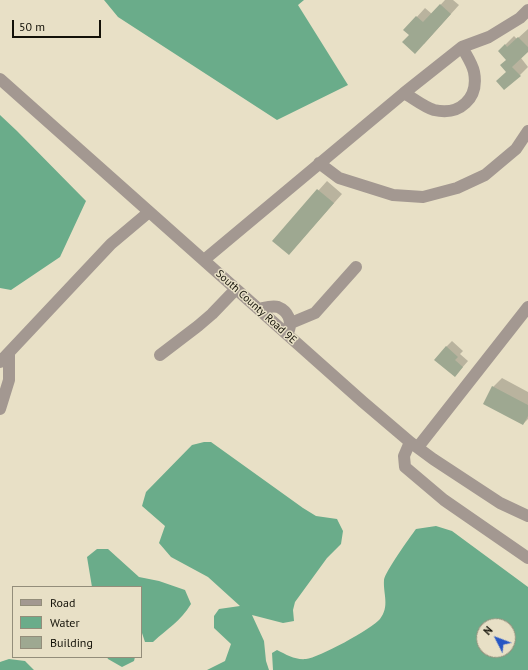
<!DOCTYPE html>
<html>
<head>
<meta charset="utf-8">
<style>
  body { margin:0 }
  #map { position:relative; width:528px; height:670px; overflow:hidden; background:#e8e0c6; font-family:"PT Sans",sans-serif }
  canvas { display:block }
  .legend { position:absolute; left:12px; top:586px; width:130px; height:72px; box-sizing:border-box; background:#e8e0c6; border:1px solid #938d7a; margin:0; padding:5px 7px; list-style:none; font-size:12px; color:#131108 }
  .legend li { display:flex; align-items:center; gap:8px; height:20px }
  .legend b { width:20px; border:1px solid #938d7a }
  .north { position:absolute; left:476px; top:618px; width:40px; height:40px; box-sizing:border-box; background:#e8e0c6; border:1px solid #938d7a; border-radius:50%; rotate:312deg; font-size:11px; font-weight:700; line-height:16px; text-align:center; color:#131108 }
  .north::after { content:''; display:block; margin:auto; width:14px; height:18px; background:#2656c4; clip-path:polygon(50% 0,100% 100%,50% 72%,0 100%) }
  .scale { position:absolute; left:12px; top:20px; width:89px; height:18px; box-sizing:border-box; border:2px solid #131108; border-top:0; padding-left:5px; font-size:12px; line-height:14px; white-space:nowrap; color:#131108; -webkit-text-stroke:3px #e8e0c6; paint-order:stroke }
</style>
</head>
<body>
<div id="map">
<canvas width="528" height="670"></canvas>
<ul class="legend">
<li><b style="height:5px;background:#a39891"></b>Road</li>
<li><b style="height:11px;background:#6aac8a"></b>Water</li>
<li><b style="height:11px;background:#9ea891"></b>Building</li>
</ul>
<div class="north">N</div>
<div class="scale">50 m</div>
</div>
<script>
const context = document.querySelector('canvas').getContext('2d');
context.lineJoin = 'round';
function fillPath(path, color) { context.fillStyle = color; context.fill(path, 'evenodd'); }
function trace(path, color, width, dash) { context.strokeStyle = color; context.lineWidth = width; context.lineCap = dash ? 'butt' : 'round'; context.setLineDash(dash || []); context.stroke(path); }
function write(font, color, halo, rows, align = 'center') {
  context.font = font + ' "PT Sans",sans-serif'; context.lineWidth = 3; context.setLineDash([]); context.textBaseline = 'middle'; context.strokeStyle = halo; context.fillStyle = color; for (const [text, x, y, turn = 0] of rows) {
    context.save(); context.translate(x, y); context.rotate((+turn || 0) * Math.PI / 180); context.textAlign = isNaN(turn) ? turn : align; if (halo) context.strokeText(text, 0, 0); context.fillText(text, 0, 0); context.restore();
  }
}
const water = new Path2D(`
  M104,0H304L298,5L348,85L277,120L118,17Z
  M0,115L17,131L86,201L60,257L11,290L0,288Z
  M204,442H211L303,508L316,516L337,519L343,531L341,544L327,558L295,602L293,610L294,621L283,623L252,615L264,641L266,661L269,670H207L225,661L231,644L214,628V616L219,609L240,606L208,577L171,557L159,543L165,526L142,506L146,492L192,445Z
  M436,526L452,531L528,587V670H273L272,653L277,650C287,655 295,660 306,659C318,658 372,629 380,619C390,606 383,594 384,580C385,572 410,537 416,529ZM484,626H508V650H484Z
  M97,549H108L139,577L159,581L185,590L191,604C180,622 168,628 153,642H145L142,633H141V587H92L87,557Z
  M107,657H135L134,661L122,667L108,659Z
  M9,659L25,661L34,670H0V662Z`);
const shadow = new Path2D(`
  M445,0H453L459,5L424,44L405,30L425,8L432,14Z
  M528,29V51L521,58L528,67L520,75L507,72V60L499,51L514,36L517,39Z
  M327,181L342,194L297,245L274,240Z
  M452,341L463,351L460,354L468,361L455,376L446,347Z
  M502,378L528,392V419L523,424L493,387Z`);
const building = new Path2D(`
  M440,4L451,14L415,54L402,42L409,35L403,30L416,16L423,22Z
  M518,37L528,47V52L512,67L521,76L504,90L496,81L506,72L500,65L506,60L498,51L505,44L507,47Z
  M317,189L334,203L289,255L272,241Z
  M446,346L458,357L455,360L463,367L455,377L434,360Z
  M492,386L528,405V416L523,425L483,404Z`);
const minor = new Path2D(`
  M0,79L363,402L410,442L433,459L500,503L528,516
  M404,93C413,98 424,107 434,110C460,116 479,98 474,72C472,63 466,55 462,47
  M319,163L339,178L393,195L423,197L457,188L485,175L516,149L528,131
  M204,260L404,93L462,47L489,37L520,18L528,10
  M259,309C264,308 272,305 278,307C288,311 292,321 289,330
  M291,323L315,313L356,267
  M160,355L198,326L212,314L236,289
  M0,362L111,244L149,212
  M0,409L9,380V353
  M410,442L404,456L405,467L444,500L528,558
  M418,447L528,307`);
const streetNames = [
  ["South County Road 9E",256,307,42]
];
fillPath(water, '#6aac8a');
fillPath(shadow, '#0003');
fillPath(building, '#9ea891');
trace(minor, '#a39891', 12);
write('11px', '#131108', '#e8e0c6', streetNames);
</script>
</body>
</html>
